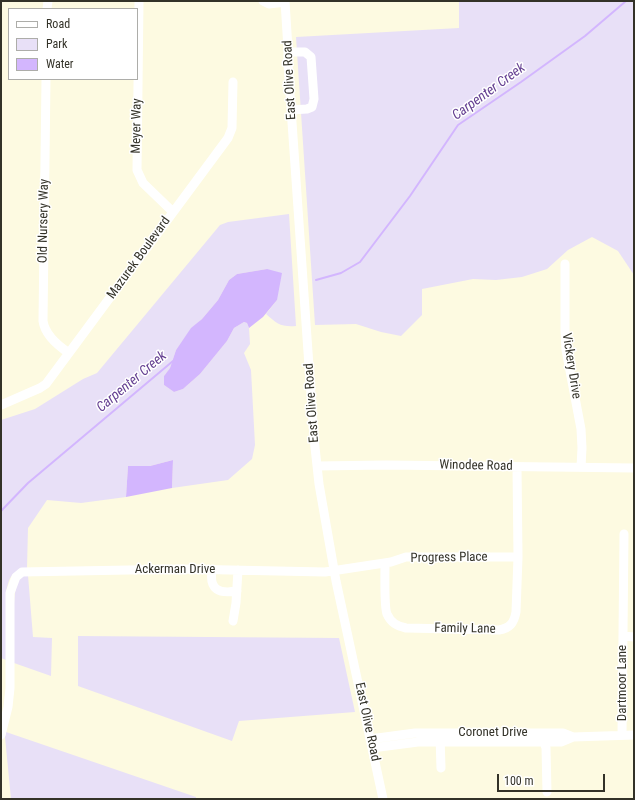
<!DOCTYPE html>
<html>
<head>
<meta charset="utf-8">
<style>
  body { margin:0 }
  #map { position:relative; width:635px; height:800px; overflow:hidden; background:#fdfae1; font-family:"Roboto Condensed",sans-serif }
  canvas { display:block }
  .frame { position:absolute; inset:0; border:2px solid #333228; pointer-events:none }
  .legend { position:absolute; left:8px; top:8px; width:130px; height:72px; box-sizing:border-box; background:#fff; border:1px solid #adada9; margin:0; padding:5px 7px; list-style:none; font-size:12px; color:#333228 }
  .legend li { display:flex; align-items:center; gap:8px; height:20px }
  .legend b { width:20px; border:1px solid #adada9 }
  .scale { position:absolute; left:497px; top:774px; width:108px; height:18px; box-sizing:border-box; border:2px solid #333228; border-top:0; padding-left:5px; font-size:12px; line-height:14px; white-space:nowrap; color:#333228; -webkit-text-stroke:3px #fff; paint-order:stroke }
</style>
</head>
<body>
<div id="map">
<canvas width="635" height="800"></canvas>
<div class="frame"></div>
<ul class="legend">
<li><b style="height:5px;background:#fff"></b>Road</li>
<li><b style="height:11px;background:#e8e0f7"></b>Park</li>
<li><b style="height:11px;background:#d3b6fe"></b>Water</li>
</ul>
<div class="scale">100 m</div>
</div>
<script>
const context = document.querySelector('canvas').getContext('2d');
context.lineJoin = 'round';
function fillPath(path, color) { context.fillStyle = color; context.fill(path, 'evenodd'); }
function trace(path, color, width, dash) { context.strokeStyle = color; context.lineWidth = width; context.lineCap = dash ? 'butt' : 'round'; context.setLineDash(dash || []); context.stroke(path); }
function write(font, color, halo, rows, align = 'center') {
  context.font = font + ' "Roboto Condensed",sans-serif'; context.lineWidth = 3; context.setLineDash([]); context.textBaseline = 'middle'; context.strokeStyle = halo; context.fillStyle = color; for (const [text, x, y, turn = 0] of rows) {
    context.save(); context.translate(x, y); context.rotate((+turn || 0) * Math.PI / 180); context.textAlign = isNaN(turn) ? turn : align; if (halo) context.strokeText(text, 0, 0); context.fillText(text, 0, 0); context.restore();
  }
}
const green = new Path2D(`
  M459,1H634V275L618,251L592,237L568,250L547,269L522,277L496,280L473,279L422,289V315L401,336L381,332L356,324L315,325L296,37L459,28Z
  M289,214L296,326C281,327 277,324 266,314L277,300L267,269L237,274L229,280L218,300L202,319L191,329L176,350L170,368L164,376V385L174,392L183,389L200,374L227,341L234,328L244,322L247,323L249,328L250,344L244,353L251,370L255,445L252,459L228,480L172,488L173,460L150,466H128L126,497L81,503L47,500L28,528L27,568C10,573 10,576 6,592V660L1,658V420L35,409L83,379L97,373L220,225L228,222Z
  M28,575L33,637L52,638L51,676L14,663C14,646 11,590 19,579C21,576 25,576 28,575Z
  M78,636L339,638L355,712L239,721L232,741L78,686Z
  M6,732L196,797V799H11L5,737Z`);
const water = new Path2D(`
  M267,269L282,273L277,300L263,317L249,328L247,323L244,322L234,328L227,341L200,374L183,389L174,392L164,385V376L170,368L176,350L191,328L202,319L218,300L229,280L237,274Z
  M173,460L172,488L126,497L128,466H150Z`);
const stream = new Path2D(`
  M316,280L341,273L360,262L410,196L458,125L521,82L585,36L626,1
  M1,511L28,483L173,361`);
const minor = new Path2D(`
  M139,1L137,170L143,183L173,212
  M263,1L269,4L285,2
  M285,1L288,49V65L314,438L319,484L336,581L383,799
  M47,9L48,1
  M288,52H305L311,57L314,99L312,107L307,109L291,110
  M46,79L43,321C45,335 57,345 69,353
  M565,264V331L566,350L581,429L582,448L581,467
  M1,405L40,388L46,384L228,138L232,128L233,82
  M317,466L386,465L634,468
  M385,563C385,573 384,607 387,614C391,623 397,626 406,628L499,630C510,628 514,623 516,612L518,557L517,467
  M212,570C209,590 219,594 237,591
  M233,621L236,603L238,570
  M623,636L634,637
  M1,735L8,707L10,688V593L16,577L22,572L182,569L325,572L391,562L406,557H518
  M622,735L624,534
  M440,736L441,768
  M544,737V742L546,748L547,792
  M370,739L415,733H563L573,737
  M372,748L418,742H561L573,737L634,735`);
const streetNames = [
  ["East Olive Road",290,80,-93],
  ["Meyer Way",137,126,-89],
  ["Old Nursery Way",44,221,-89],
  ["Mazurek Boulevard",139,258,-54],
  ["Vickery Drive",571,366,81],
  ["East Olive Road",312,403,-94],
  ["Winodee Road",476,466,1],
  ["Progress Place",449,558,-1],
  ["Ackerman Drive",175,570],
  ["Family Lane",465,629,1],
  ["Dartmoor Lane",623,683,-90],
  ["East Olive Road",367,722,78],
  ["Coronet Drive",493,733]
];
const waterNames = [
  ["Carpenter Creek",489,92,-36],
  ["Carpenter Creek",132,382,-40]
];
fillPath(green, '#e8e0f7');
fillPath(water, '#d3b6fe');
trace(stream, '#d3b6fe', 2);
trace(minor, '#fff', 9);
write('13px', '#333228', '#fff', streetNames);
write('italic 14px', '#654092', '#fff', waterNames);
</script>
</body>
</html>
